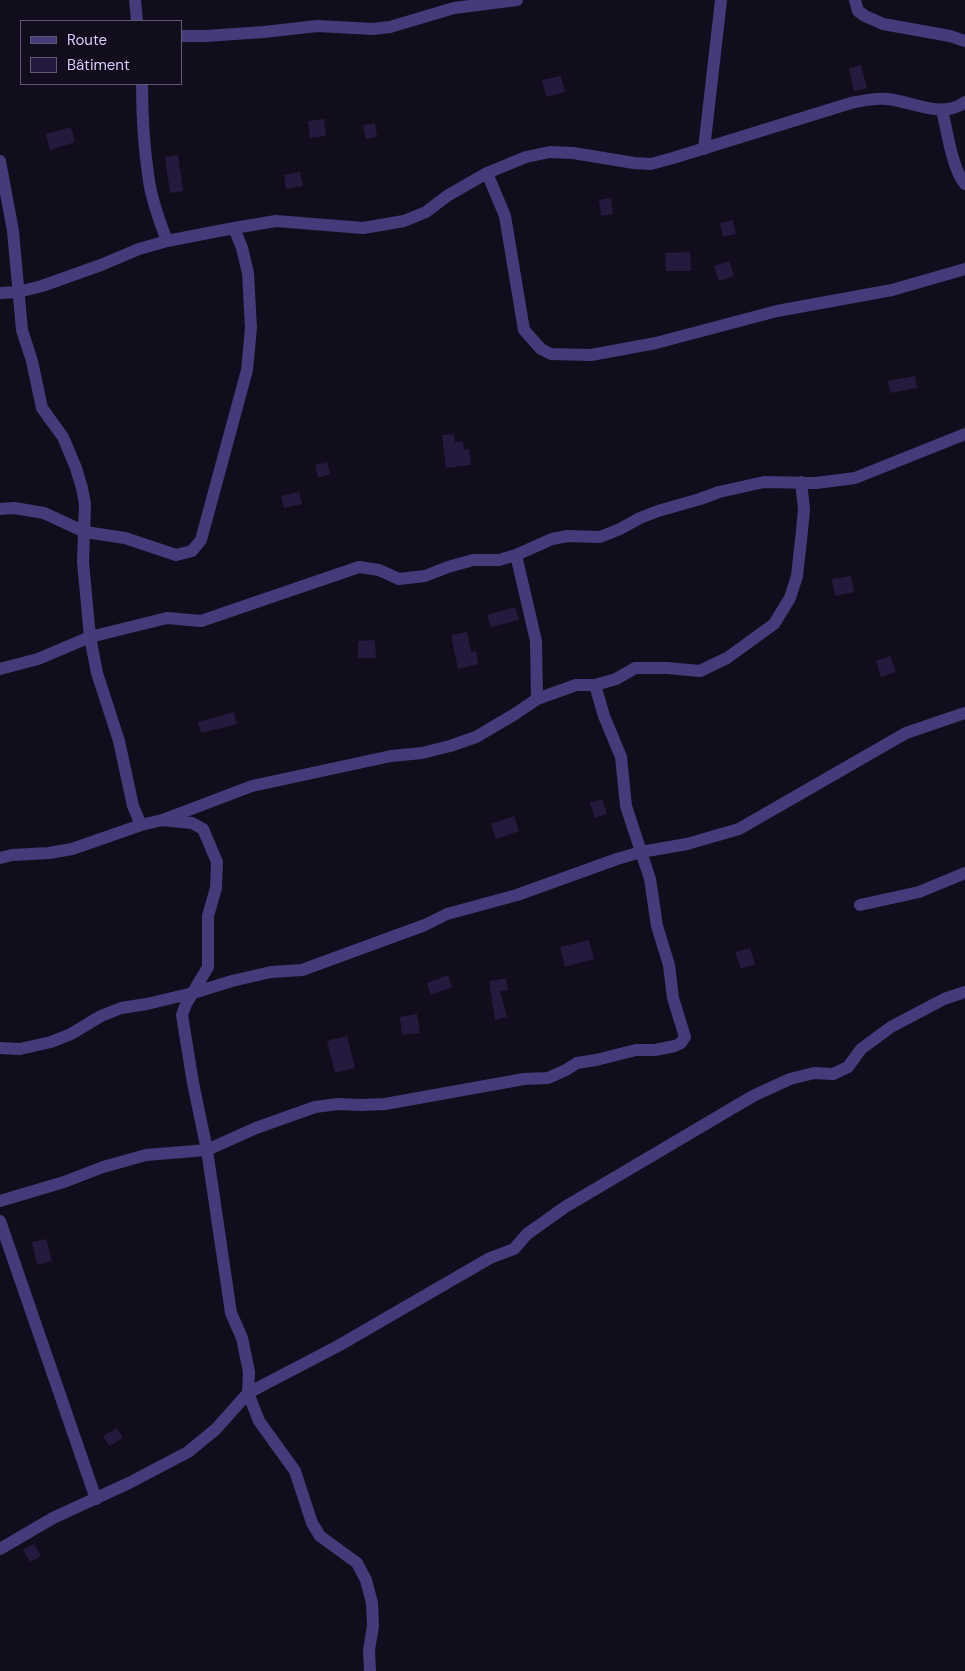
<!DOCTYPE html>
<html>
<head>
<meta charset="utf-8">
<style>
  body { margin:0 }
  #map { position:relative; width:965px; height:1671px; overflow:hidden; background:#120d1d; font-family:"DM Sans",sans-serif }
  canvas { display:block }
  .legend { position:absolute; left:20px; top:20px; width:162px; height:65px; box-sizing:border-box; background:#120d1d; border:1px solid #615976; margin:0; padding:6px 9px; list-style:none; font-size:15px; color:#d7ccfc }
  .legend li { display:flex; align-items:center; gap:10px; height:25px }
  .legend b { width:25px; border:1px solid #615976 }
</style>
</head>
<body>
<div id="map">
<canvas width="965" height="1671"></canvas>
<ul class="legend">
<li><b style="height:6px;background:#443b7a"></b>Route</li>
<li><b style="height:14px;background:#251a3d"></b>Bâtiment</li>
</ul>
</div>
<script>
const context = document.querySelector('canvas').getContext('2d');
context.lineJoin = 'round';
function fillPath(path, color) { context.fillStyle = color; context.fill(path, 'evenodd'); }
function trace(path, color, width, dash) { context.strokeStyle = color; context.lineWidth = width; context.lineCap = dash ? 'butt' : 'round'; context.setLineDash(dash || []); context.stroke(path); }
const building = new Path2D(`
  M861,65L867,88L854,91L849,68Z
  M561,76L565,92L546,97L542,80Z
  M324,119L326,136L310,138L308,121Z
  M375,123L377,137L366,139L363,125Z
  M71,127L75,142L50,150L46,134Z
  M178,155L183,191L170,193L165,157Z
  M300,172L303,186L286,189L284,175Z
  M611,198L613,214L601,216L599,200Z
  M733,220L736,234L723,237L720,223Z
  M690,252L691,271H666L665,253Z
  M729,261L734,276L719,281L714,266Z
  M915,376L917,388L890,393L888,381Z
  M454,434L455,442L463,441L464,450L469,449L471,465L446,468L442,435Z
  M327,462L330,474L318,478L315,465Z
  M299,492L302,504L284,508L281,496Z
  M851,576L854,592L835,596L832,579Z
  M515,607L519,620L491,627L487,615Z
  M467,632L471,652L476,651L478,664L458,669L451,635Z
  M375,640L376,658H358V641Z
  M890,656L896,672L881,677L876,661Z
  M234,712L237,724L201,733L198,722Z
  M602,799L607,814L595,818L590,803Z
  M514,816L519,831L496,839L491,824Z
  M589,940L594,959L565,967L560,947Z
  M750,948L755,964L741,969L735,952Z
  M448,975L452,987L431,995L427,983Z
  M506,978L508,990L500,991L507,1017L495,1020L489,981Z
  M417,1014L420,1033L402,1035L400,1017Z
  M347,1036L355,1068L335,1073L327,1041Z
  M46,1239L52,1261L37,1265L32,1242Z
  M117,1428L123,1438L109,1446L103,1436Z
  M34,1544L41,1556L30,1562L23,1550Z`);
const minor = new Path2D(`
  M135,0L137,21
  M855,0L858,11L865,16L883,24L950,36L965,41
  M181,36H206L264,32L317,26L373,29L390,27L454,8L517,0
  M142,84C142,116 144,149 149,181C152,202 160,222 167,241
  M942,110C947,130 952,169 965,184
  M704,149L721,0
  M0,161L13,231L22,330L32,361L42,408L63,437L76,468L82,488L85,504L83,562L90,637L97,673L119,741L133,806L141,825L162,820L192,823L203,829L217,862L216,888L208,916V967L186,1004L182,1015L193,1083L207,1150L231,1313L242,1338L249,1372L248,1393L259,1421L295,1471L312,1523L320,1536L357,1563L366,1580L372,1603L373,1626L369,1650L370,1671
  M487,173L505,216L524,330L541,349L551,354L591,355L656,343L777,311L892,290L965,269
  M0,293L18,292L42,286L101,265L139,249L167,241L234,228L276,221L363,228L404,221L426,212L447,196L487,173L526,157L550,152L573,153L634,163L651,164L673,158L851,103C866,100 879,97 894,100C917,104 943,118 965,102
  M0,509L14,508L44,513L85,532L125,538L176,555L192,551L201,540L247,370L251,328L248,273L242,248L234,228
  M516,555L536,641L537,699
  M0,669L38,659L90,637L167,618L201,621L359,567L379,570L399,579L425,576L448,567L473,560H499L516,555L552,539L568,536L600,537L620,529L640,518L658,511L700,499L719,492L764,482L816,483L855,478L965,434
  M165,819L252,786L391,756L422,753L450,746L476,737L515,714L537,699L576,685H595L616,679L635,668H667L700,671L727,658L774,624L790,598L797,576L802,531L804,509L801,482
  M0,858L12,855L49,853L72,849L141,825
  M860,905L919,892L965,873
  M0,1048L20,1049L51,1042L71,1034L101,1016L121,1008L147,1004L193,993L232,981L271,972L302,970L425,925L447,914L517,895L617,859L641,852L687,844L739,829L906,733L965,713
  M0,1201L64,1182L103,1167L146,1155L207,1150L256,1128L315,1107L338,1104L361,1105L385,1104L524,1079L548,1078L566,1070L577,1063L596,1060L636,1050H655L675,1046L681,1043L685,1037L673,998L669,965L657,926L650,879L626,806L621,757L604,716L595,685
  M0,1221L96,1499
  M0,1549L53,1518L129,1483L188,1452L216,1429L248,1393L338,1346L490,1258L514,1249L527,1234L565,1207L753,1096L790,1079L814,1073L833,1074L848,1067L861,1049L891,1027L944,999L965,992`);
fillPath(building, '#251a3d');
trace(minor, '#443b7a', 12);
</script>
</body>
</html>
